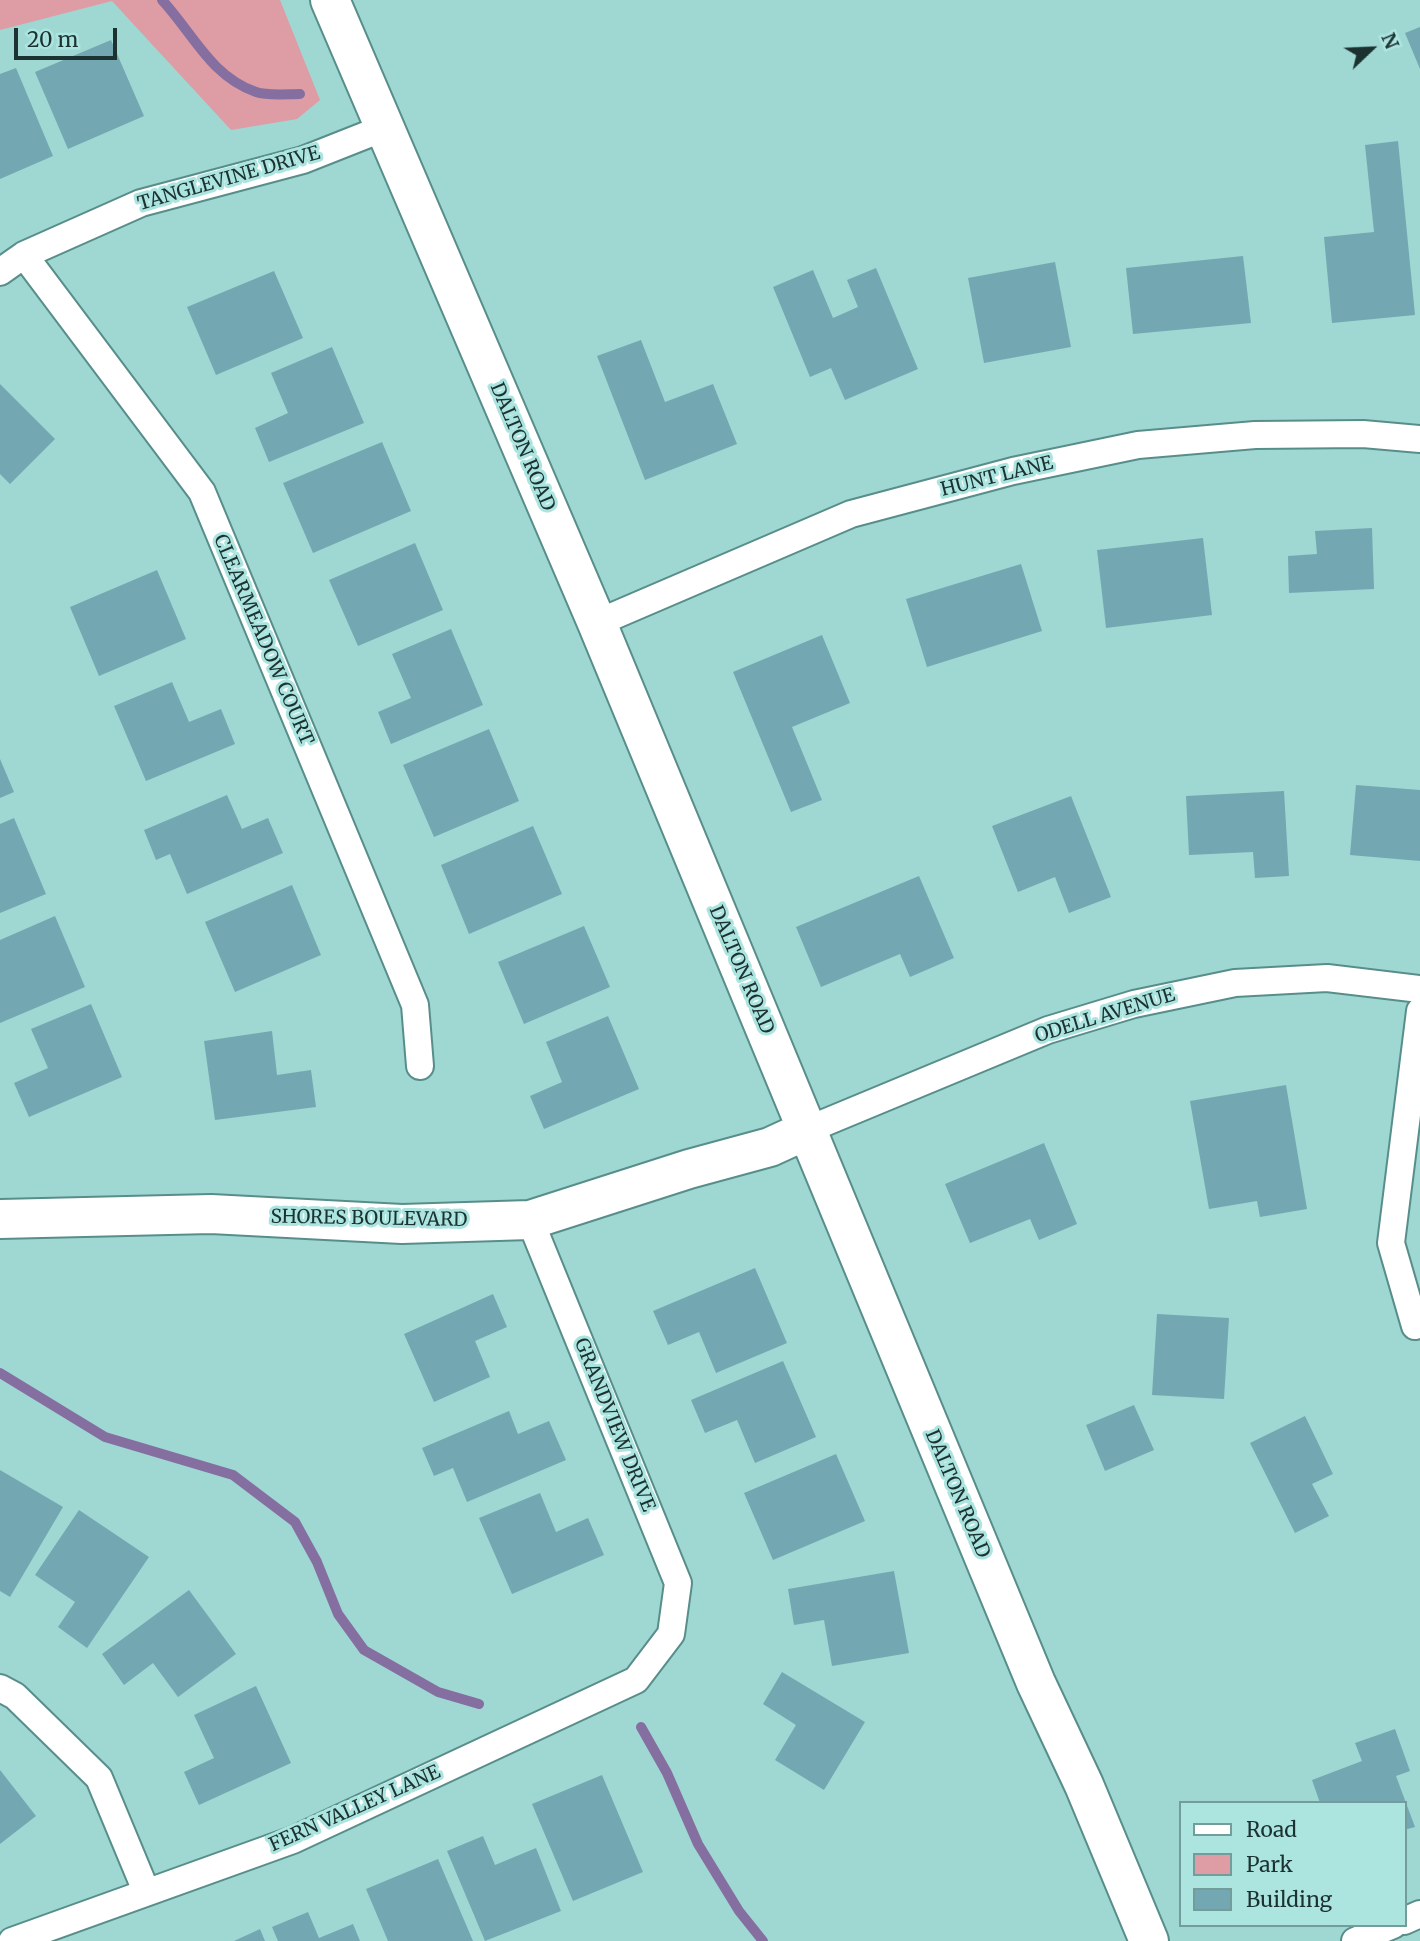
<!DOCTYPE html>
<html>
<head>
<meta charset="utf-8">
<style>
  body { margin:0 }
  #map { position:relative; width:1420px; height:1941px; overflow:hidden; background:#9fd7d3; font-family:Merriweather,serif }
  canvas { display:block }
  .legend { position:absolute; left:1179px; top:1801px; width:228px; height:126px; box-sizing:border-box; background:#ace4e0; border:2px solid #729d9a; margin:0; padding:9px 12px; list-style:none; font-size:21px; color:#1b3230 }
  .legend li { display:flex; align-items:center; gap:14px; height:35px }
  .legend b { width:35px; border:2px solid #729d9a }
  .north { position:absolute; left:1336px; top:14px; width:70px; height:70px; -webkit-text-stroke:5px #ace4e0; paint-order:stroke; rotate:67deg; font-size:19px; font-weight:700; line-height:28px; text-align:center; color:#1b3230 }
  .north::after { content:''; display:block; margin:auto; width:24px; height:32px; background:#1b3230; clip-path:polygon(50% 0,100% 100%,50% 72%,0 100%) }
  .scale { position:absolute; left:14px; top:28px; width:103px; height:32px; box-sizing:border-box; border:4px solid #1b3230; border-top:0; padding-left:9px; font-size:21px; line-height:24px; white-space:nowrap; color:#1b3230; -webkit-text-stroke:5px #ace4e0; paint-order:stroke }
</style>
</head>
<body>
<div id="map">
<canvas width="1420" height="1941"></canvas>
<ul class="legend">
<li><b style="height:9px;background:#fff"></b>Road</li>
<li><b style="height:19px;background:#de9ca4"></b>Park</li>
<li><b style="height:19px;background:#73a8b2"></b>Building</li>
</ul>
<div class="north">N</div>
<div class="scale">20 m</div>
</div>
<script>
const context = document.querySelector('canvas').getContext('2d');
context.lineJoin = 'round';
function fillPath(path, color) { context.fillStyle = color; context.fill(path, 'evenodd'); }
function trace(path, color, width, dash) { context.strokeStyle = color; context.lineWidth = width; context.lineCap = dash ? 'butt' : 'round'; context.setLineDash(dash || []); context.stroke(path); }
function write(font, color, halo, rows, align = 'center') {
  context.font = font + ' Merriweather,serif'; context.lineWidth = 6; context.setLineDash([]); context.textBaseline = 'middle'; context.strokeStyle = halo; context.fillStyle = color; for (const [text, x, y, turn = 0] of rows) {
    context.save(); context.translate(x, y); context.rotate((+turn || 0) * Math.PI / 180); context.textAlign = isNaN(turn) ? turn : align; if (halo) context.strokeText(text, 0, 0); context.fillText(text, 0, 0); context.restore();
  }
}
const green = new Path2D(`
  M0,0H280L320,100L297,119L231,130L112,1L0,30Z`);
const stream = new Path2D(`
  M162,0C192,32 211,77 256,92C268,96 286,94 300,94
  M0,1373L105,1437L233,1475L295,1522L317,1562L338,1614L364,1650L438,1692L479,1704
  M641,1727L667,1773L698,1844L739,1911L763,1941`);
const building = new Path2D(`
  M1420,27V69L1405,33Z
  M111,40L144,116L68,149L35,72Z
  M16,68L53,156L0,179V74Z
  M1398,141L1415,315L1332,323L1324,237L1374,232L1365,145Z
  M1243,256L1251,323L1133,334L1126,268Z
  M1055,262L1071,347L984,363L968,278Z
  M876,268L918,369L845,400L831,368L810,377L773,287L813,270L833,318L858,307L847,280Z
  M274,271L303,338L216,375L187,307Z
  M641,340L665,402L713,384L737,444L645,480L597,356Z
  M332,347L364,423L269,462L255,428L288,413L271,373Z
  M0,384L55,439L10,484L0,474Z
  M382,442L411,511L313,553L283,483Z
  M1372,528L1374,589L1289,593L1288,556L1317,554L1315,531Z
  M1203,538L1212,615L1106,628L1097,550Z
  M415,543L443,610L358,646L329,580Z
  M1021,564L1042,631L927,667L906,599Z
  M157,570L186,639L99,676L70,607Z
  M451,629L483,705L391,744L378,712L411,698L392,654Z
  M822,635L850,703L792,727L822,800L791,812L733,672Z
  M172,682L189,722L221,709L235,744L146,781L114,706Z
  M489,729L519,801L434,837L403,765Z
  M0,759L14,792L0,798Z
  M1356,785L1420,790V861L1350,855Z
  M1284,791L1289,876L1255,878L1253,852L1189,855L1186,796Z
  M227,795L242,829L268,818L283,853L187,894L170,854L156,860L144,830Z
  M1071,796L1111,897L1069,913L1055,877L1018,892L992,826Z
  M14,818L46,894L0,913V824Z
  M533,826L562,894L469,934L441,865Z
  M919,876L954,958L910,977L900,954L821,987L796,927Z
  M292,885L321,955L235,992L205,922Z
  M55,916L85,987L0,1023V940Z
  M584,926L610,987L524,1024L498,962Z
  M91,1004L122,1077L29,1117L14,1083L48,1068L31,1029Z
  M608,1016L639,1089L544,1129L530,1096L562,1082L546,1042Z
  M272,1031L277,1075L311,1070L316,1107L215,1120L204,1041Z
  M1286,1085L1307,1209L1260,1217L1257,1201L1209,1209L1190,1101Z
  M1044,1143L1077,1224L1039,1240L1030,1219L970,1243L945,1184Z
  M755,1268L787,1343L716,1373L699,1332L668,1345L653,1311Z
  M493,1294L507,1327L475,1341L490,1377L434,1402L404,1334Z
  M1157,1314L1229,1318L1224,1399L1152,1395Z
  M783,1361L816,1437L755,1463L737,1420L705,1433L691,1400Z
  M1134,1405L1154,1450L1105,1471L1086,1425Z
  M509,1411L518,1434L549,1421L566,1460L467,1502L453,1468L434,1476L422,1448Z
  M1305,1416L1333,1474L1312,1484L1329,1516L1295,1533L1250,1443Z
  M836,1454L865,1521L773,1560L744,1493Z
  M0,1470L63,1507L10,1597L0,1591Z
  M540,1493L556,1532L588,1518L604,1555L512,1594L479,1518Z
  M79,1510L149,1557L87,1648L58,1627L75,1602L35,1575Z
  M894,1571L909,1653L832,1666L824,1620L794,1625L788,1589Z
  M189,1590L236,1654L178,1697L153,1663L124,1685L102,1654Z
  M782,1672L865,1722L824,1790L775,1760L796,1725L763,1704Z
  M256,1686L291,1763L199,1805L184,1772L214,1758L194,1715Z
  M1395,1729L1410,1771L1396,1776L1415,1827L1404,1830V1803H1320L1312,1780L1362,1761L1355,1743Z
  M0,1770L36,1816L0,1844Z
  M602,1775L643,1872L573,1901L532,1804Z
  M483,1836L495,1865L536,1848L561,1911L485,1941L447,1851Z
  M438,1859L473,1941H388L366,1889Z
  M308,1912L319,1938L353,1924L360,1941H278L272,1927Z
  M260,1929L265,1941H234Z`);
const street = new Path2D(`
  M24,255L202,492L415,1005L420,1066
  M0,272L24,255L141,203L303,160L384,128
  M597,623L851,514L1013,471L1138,445L1255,435L1363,434L1420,439
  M807,1130L1048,1030L1134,1004L1235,983L1327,978L1420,989
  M1415,1326L1391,1243L1420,1011
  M0,1688L15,1696L99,1778L146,1891
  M1404,1921L1420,1914
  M12,1941L293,1840L636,1680L671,1634L678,1583L530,1220
  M1355,1941L1393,1925`);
const secondary = new Path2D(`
  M330,0L597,623L1036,1683L1084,1785L1149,1941
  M0,1219L211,1214L402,1224L530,1220L689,1169L770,1147L807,1130`);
const streetNames = [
  ["TANGLEVINE DRIVE",229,179,-16],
  ["DALTON ROAD",522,447,67],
  ["HUNT LANE",997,477,-14],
  ["CLEARMEADOW COURT",263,640,67],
  ["DALTON ROAD",741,970,67],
  ["ODELL AVENUE",1105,1016,-17],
  ["SHORES BOULEVARD",369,1219,1],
  ["GRANDVIEW DRIVE",614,1425,68],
  ["DALTON ROAD",957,1494,67],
  ["FERN VALLEY LANE",355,1809,-24]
];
fillPath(green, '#de9ca4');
trace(stream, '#856fa1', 10);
fillPath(building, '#73a8b2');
trace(street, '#588e8a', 30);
trace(secondary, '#588e8a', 42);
trace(street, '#fff', 26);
trace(secondary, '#fff', 38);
write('19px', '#1b3230', '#ace4e0', streetNames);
</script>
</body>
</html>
